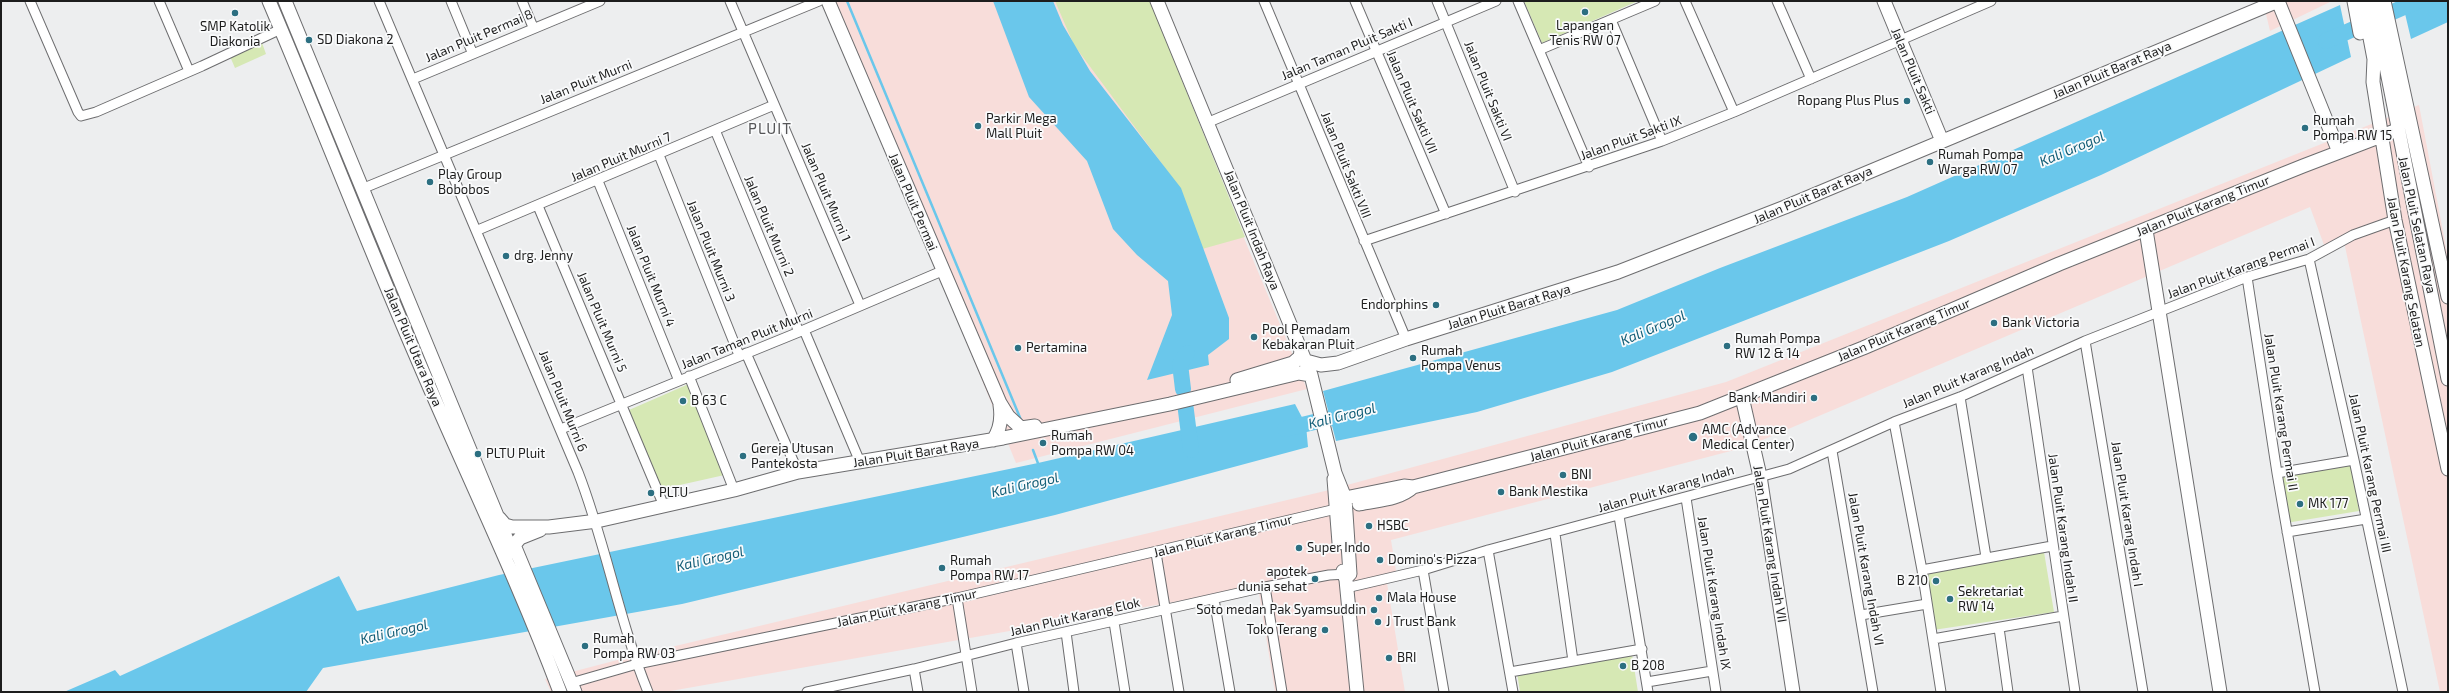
<!DOCTYPE html>
<html>
<head>
<meta charset="utf-8">
<style>
  body { margin:0 }
  #map { position:relative; width:2449px; height:693px; overflow:hidden; background:#edeeef; font-family:"Exo 2",sans-serif }
  canvas { display:block }
  .frame { position:absolute; inset:0; border:2px solid #1d1d1d; pointer-events:none }
</style>
</head>
<body>
<div id="map">
<canvas width="2449" height="693"></canvas>
<div class="frame"></div>
</div>
<script>
const context = document.querySelector('canvas').getContext('2d');
context.lineJoin = 'round';
function fillPath(path, color) { context.fillStyle = color; context.fill(path, 'evenodd'); }
function trace(path, color, width, dash) { context.strokeStyle = color; context.lineWidth = width; context.lineCap = dash ? 'butt' : 'round'; context.setLineDash(dash || []); context.stroke(path); }
function write(font, color, halo, rows, align = 'center') {
  context.font = font + ' "Exo 2",sans-serif'; context.lineWidth = 3.5; context.setLineDash([]); context.textBaseline = 'middle'; context.strokeStyle = halo; context.fillStyle = color; for (const [text, x, y, turn = 0] of rows) {
    context.save(); context.translate(x, y); context.rotate((+turn || 0) * Math.PI / 180); context.textAlign = isNaN(turn) ? turn : align; if (halo) context.strokeText(text, 0, 0); context.fillText(text, 0, 0); context.restore();
  }
}
const commercial = new Path2D(`
  M826,1H1145L1307,389L1016,463Z
  M2263,1H2332L2270,31Z
  M2419,105L2448,258V692H2440L2343,237L2324,245L2310,207L1746,447L1391,540L1397,577H1386L1405,692H1275L1258,587L665,692H551L545,679L625,658L1325,491L1726,382Z`);
const green = new Path2D(`
  M1055,1H1150L1245,237L1195,251L1163,165L1074,45Z
  M1524,1H1638L1542,43Z
  M261,40L266,54L235,68L229,54Z
  M691,383L729,474L662,489L629,410Z
  M2350,459L2359,511L2286,523L2277,471Z
  M2044,552L2054,612L1933,630L1923,570Z
  M1631,648L1638,692H1520L1516,666Z`);
const water = new Path2D(`
  M993,1H1053L1063,25L1090,71L1181,188L1229,318V339L1208,355L1209,365L1147,380L1172,315L1168,281L1137,255L1113,229L1087,161L1029,97Z
  M2402,1H2448V22L2411,39Z
  M2340,5L2351,57L2101,175L1949,241L1612,372L1477,412L1336,441L1323,391L1617,310L1720,268L1907,197Z
  M1295,404L1306,425L1308,447L1055,515L682,604L323,668L306,692H64L115,670L120,676L339,576L357,611L499,575L1038,463Z`);
const stream = new Path2D(`
  M847,1L1021,420
  M1033,450L1039,466`);
const river = new Path2D(`
  M2326,41L2418,1
  M1183,389L1180,364L1187,353
  M1185,403L1191,450
  M1285,429L1352,413`);
const street = new Path2D(`
  M30,1L78,112L81,116L96,112L202,66L281,29
  M159,1L189,71
  M379,1L578,472C606,544 619,621 648,692
  M451,1L472,52
  M522,1L533,27
  M730,1L860,305
  M1264,1L1406,339
  M1355,1L1446,214
  M1437,1L1515,192
  M1518,1L1589,167
  M1685,1L1734,112
  M1777,1L1811,79
  M1611,20L1662,141
  M1539,50L1655,1
  M413,79L600,1
  M1209,122L1496,1
  M715,130L799,332
  M659,155L739,355
  M598,181L679,381
  M364,188L819,1
  M538,206L664,506
  M478,230L774,105
  M1364,241L1662,141L1734,112L1991,1
  M2309,259L2354,460L2403,692
  M2247,277L2277,473L2315,692
  M804,330L860,462
  M2085,341L2143,692
  M746,353L798,472
  M2027,367L2075,692
  M689,376L734,490
  M1960,397L1986,557
  M1894,422L1922,570L1941,692
  M561,429L799,332L942,271
  M1832,451L1873,692
  M2277,473L2354,460
  M1686,498L1716,692
  M1619,516L1648,692
  M2287,532L2366,519
  M1555,534L1573,661
  M1488,550L1513,692
  M1156,553L1179,692
  M1423,570L1444,692
  M1922,570L2052,546
  M1265,587L1282,692
  M1346,588L1423,570L1488,550L1789,469L1894,422L1960,397L2085,341L2247,277L2309,259L2353,235L2395,220
  M957,598L972,692
  M1214,599L1230,692
  M1861,615L1927,604
  M1114,622L1125,692
  M1999,628L2008,692
  M1066,632L1074,692
  M1933,639L2063,616
  M1016,643L1024,692
  M914,669L918,692
  M1510,672L1642,649
  M1647,682L1712,671
  M571,683L637,664L957,598L1336,509
  M807,692L914,669L1016,643L1265,587L1329,575L1348,574`);
const secondary = new Path2D(`
  M269,1C320,121 367,243 419,363C466,473 518,580 560,692
  M285,1L512,552
  M828,1L1000,403L1008,416L1021,428L1035,426
  M1157,1L1311,375L1335,473L1345,498L1350,574L1346,577
  M1884,1L1942,141
  M2278,1L2339,152
  M2354,1L2360,33
  M2363,1L2374,59L2373,82L2395,220L2448,469
  M2373,1L2448,379
  M2384,1L2448,297
  M2146,230L2220,692
  M1306,361L1321,365L1338,363L1406,339L1618,272L1785,207L2278,1
  M1237,380L1293,363L1300,357L1301,351
  M1742,397L1760,476L1793,692
  M993,440C1001,429 1002,418 1000,405
  M1334,479L1339,543
  M1345,498L1404,486L1413,487L1700,413L1863,348L2059,264L2303,166L2397,130
  M1359,504C1377,500 1399,500 1413,487
  M499,518L505,525L512,527H549L597,521L734,490L798,472L1003,438L1170,404L1299,373L1311,375
  M540,530L520,538L514,545L575,692
  M1343,571L1346,580L1357,692`);
const markers = [
  [1585,12,4,"#2c6f81"],
  [235,13,4,"#2c6f81"],
  [309,40,4,"#2c6f81"],
  [1907,101,4,"#2c6f81"],
  [978,126,4,"#2c6f81"],
  [2305,128,4,"#2c6f81"],
  [1930,162,4,"#2c6f81"],
  [430,182,4,"#2c6f81"],
  [506,256,4,"#2c6f81"],
  [1436,305,4,"#2c6f81"],
  [1994,323,4,"#2c6f81"],
  [1254,337,4,"#2c6f81"],
  [1727,346,4,"#2c6f81"],
  [1018,348,4,"#2c6f81"],
  [1413,358,4,"#2c6f81"],
  [1814,398,4,"#2c6f81"],
  [683,401,4,"#2c6f81"],
  [1693,437,5,"#2c6f81"],
  [1043,443,4,"#2c6f81"],
  [478,454,4,"#2c6f81"],
  [743,456,4,"#2c6f81"],
  [1563,475,4,"#2c6f81"],
  [1501,492,4,"#2c6f81"],
  [651,493,4,"#2c6f81"],
  [2300,504,4,"#2c6f81"],
  [1369,526,4,"#2c6f81"],
  [1299,548,4,"#2c6f81"],
  [1380,560,4,"#2c6f81"],
  [942,568,4,"#2c6f81"],
  [1315,579,4,"#2c6f81"],
  [1936,581,4,"#2c6f81"],
  [1379,598,4,"#2c6f81"],
  [1950,599,4,"#2c6f81"],
  [1374,610,4,"#2c6f81"],
  [1378,622,4,"#2c6f81"],
  [1325,630,4,"#2c6f81"],
  [585,646,4,"#2c6f81"],
  [1389,658,4,"#2c6f81"],
  [1623,666,4,"#2c6f81"]
];
const poiNames = [
  ["Lapangan",1585,26,"center"],
  ["Tenis RW 07",1585,41,"center"],
  ["SMP Katolik",235,27,"center"],
  ["Diakonia",235,42,"center"],
  ["SD Diakona 2",317,40],
  ["Ropang Plus Plus",1899,101,"right"],
  ["Parkir Mega",986,119],
  ["Mall Pluit",986,134],
  ["Rumah",2313,121],
  ["Pompa RW 15",2313,136],
  ["Rumah Pompa",1938,155],
  ["Warga RW 07",1938,170],
  ["Play Group",438,175],
  ["Bobobos",438,190],
  ["drg. Jenny",514,256],
  ["Endorphins",1428,305,"right"],
  ["Bank Victoria",2002,323],
  ["Pool Pemadam",1262,330],
  ["Kebakaran Pluit",1262,345],
  ["Rumah Pompa",1735,339],
  ["RW 12 & 14",1735,354],
  ["Pertamina",1026,348],
  ["Rumah",1421,351],
  ["Pompa Venus",1421,366],
  ["Bank Mandiri",1806,398,"right"],
  ["B 63 C",691,401],
  ["AMC (Advance",1702,430],
  ["Medical Center)",1702,445],
  ["Rumah",1051,436],
  ["Pompa RW 04",1051,451],
  ["Gereja Utusan",751,449],
  ["Pantekosta",751,464],
  ["PLTU Pluit",486,454],
  ["BNI",1571,475],
  ["Bank Mestika",1509,492],
  ["PLTU",659,493],
  ["MK 177",2308,504],
  ["HSBC",1377,526],
  ["Super Indo",1307,548],
  ["Domino's Pizza",1388,560],
  ["Rumah",950,561],
  ["Pompa RW 17",950,576],
  ["apotek",1307,572,"right"],
  ["dunia sehat",1307,587,"right"],
  ["B 210",1928,581,"right"],
  ["Sekretariat",1958,592],
  ["RW 14",1958,607],
  ["Mala House",1387,598],
  ["Soto medan Pak Syamsuddin",1366,610,"right"],
  ["J Trust Bank",1386,622],
  ["Toko Terang",1317,630,"right"],
  ["Rumah",593,639],
  ["Pompa RW 03",593,654],
  ["BRI",1397,658],
  ["B 208",1631,666]
];
const streetNames = [
  ["Jalan Pluit Permai 8",479,36,-23],
  ["Jalan Taman Pluit Sakti I",1347,49,-23],
  ["Jalan Pluit Barat Raya",2112,70,-23],
  ["Jalan Pluit Sakti",1913,71,67],
  ["Jalan Pluit Murni",586,82,-22],
  ["Jalan Pluit Sakti VI",1488,91,68],
  ["Jalan Pluit Sakti VII",1412,102,67],
  ["Jalan Pluit Sakti IX",1631,138,-20],
  ["Jalan Pluit Murni 7",621,157,-23],
  ["Jalan Pluit Sakti VIII",1346,165,68],
  ["Jalan Pluit Murni 1",826,192,67],
  ["Jalan Pluit Barat Raya",1813,195,-23],
  ["Jalan Pluit Permai",913,202,67],
  ["Jalan Pluit Karang Timur",2203,206,-22],
  ["Jalan Pluit Selatan Raya",2417,225,78],
  ["Jalan Pluit Murni 2",769,226,67],
  ["Jalan Pluit Indah Raya",1252,230,68],
  ["Jalan Pluit Murni 3",711,251,68],
  ["Jalan Pluit Karang Permai I",2241,268,-20],
  ["Jalan Pluit Karang Selatan",2406,272,79],
  ["Jalan Pluit Murni 4",651,276,68],
  ["Jalan Pluit Barat Raya",1509,307,-17],
  ["Jalan Pluit Murni 5",602,322,67],
  ["Jalan Pluit Karang Timur",1904,330,-23],
  ["Jalan Taman Pluit Murni",747,339,-22],
  ["Jalan Pluit Utara Raya",413,347,67],
  ["Jalan Pluit Karang Indah",1968,377,-23],
  ["Jalan Pluit Murni 6",563,401,68],
  ["Jalan Pluit Karang Permai II",2281,412,81],
  ["Jalan Pluit Karang Timur",1599,439,-15],
  ["Jalan Pluit Barat Raya",916,453,-9],
  ["Jalan Pluit Karang Permai III",2370,473,78],
  ["Jalan Pluit Karang Indah",1666,489,-16],
  ["Jalan Pluit Karang Indah I",2127,514,81],
  ["Jalan Pluit Karang Indah II",2063,528,82],
  ["Jalan Pluit Karang Timur",1223,536,-14],
  ["Jalan Pluit Karang Indah VII",1770,544,81],
  ["Jalan Pluit Karang Indah VI",1866,569,80],
  ["Jalan Pluit Karang Indah IX",1714,593,81],
  ["Jalan Pluit Karang Timur",907,608,-12],
  ["Jalan Pluit Karang Elok",1075,617,-13]
];
const waterNames = [
  ["Kali Grogol",2072,149,-23],
  ["Kali Grogol",1653,328,-23],
  ["Kali Grogol",1342,416,-14],
  ["Kali Grogol",1025,485,-13],
  ["Kali Grogol",710,559,-13],
  ["Kali Grogol",394,632,-13]
];
const quarterNames = [
  ["PLUIT",770,129]
];
fillPath(commercial, '#f8ddda');
fillPath(green, '#d6e8b4');
fillPath(water, '#6ac7eb');
trace(stream, '#6ac7eb', 2.5);
trace(river, '#6ac7eb', 16);
trace(street, '#6d6d6f', 11);
trace(secondary, '#6d6d6f', 15);
trace(street, '#fff', 9);
trace(secondary, '#fff', 13);
for (const [x, y, r, color] of markers) { const dot = new Path2D(); dot.arc(x, y, r, 0, 2 * Math.PI); context.fillStyle = color; context.fill(dot); trace(dot, '#fafbfc', 1.5); }
write('13px', '#1d1d1d', '#fafbfc', poiNames, 'left');
write('13px', '#1d1d1d', '#fafbfc', streetNames);
write('italic 14px', '#135e77', '#fafbfc', waterNames);
context.letterSpacing = '1px';
write('15px', '#555557', '#fafbfc', quarterNames);
context.letterSpacing = '0px';
</script>
</body>
</html>
